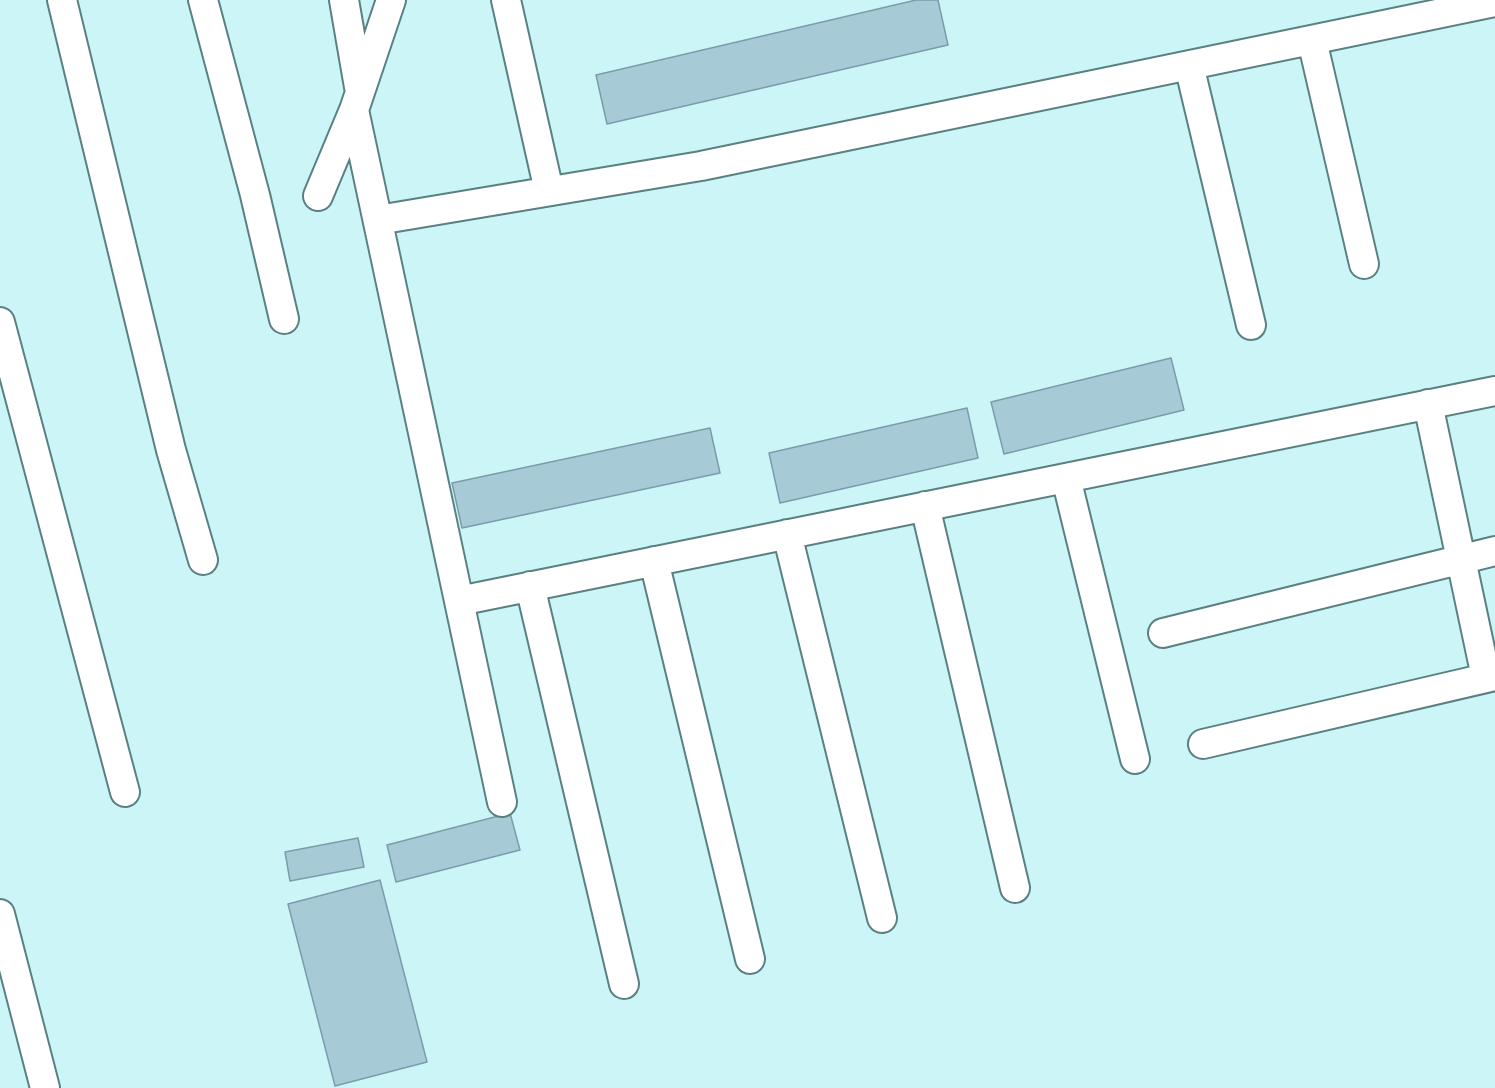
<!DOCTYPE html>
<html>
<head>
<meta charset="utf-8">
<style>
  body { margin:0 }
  canvas { display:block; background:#ccf5f8 }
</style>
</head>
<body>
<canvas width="1495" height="1088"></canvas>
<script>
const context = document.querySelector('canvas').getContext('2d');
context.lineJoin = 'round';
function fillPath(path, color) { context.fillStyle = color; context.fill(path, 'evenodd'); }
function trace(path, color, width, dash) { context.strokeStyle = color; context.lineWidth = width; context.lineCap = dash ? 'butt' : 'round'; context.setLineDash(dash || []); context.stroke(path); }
const building = new Path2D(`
  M916,0H938L948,45L607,124L596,75Z
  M1171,358L1184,410L1004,454L991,402Z
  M967,408L978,458L780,503L769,453Z
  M710,428L720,473L462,528L452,483Z
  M510,813L520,850L396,882L387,845Z
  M358,838L364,867L290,881L285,852Z
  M380,880L427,1062L335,1086L288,904Z`);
const street = new Path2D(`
  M62,0L171,450L203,560
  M203,0L255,195L284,319
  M344,0L359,87
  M506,0L549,191
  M1312,40L1364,264
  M1189,65L1251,325
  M354,110L502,802
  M318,196L354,110L391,0
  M378,220L701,166L1495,2
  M0,322L125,792
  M1428,404L1486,677
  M1066,478L1135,759
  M925,506L1015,888
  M787,534L882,918
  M654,561L750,959
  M530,586L624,984
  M459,601L1495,391
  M1163,633L1495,551
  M1203,744L1495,676
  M0,914L45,1088`);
fillPath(building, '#a7cad7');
trace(building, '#7b9daa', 1.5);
trace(street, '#5a8082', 32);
trace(street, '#fff', 28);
</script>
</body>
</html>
